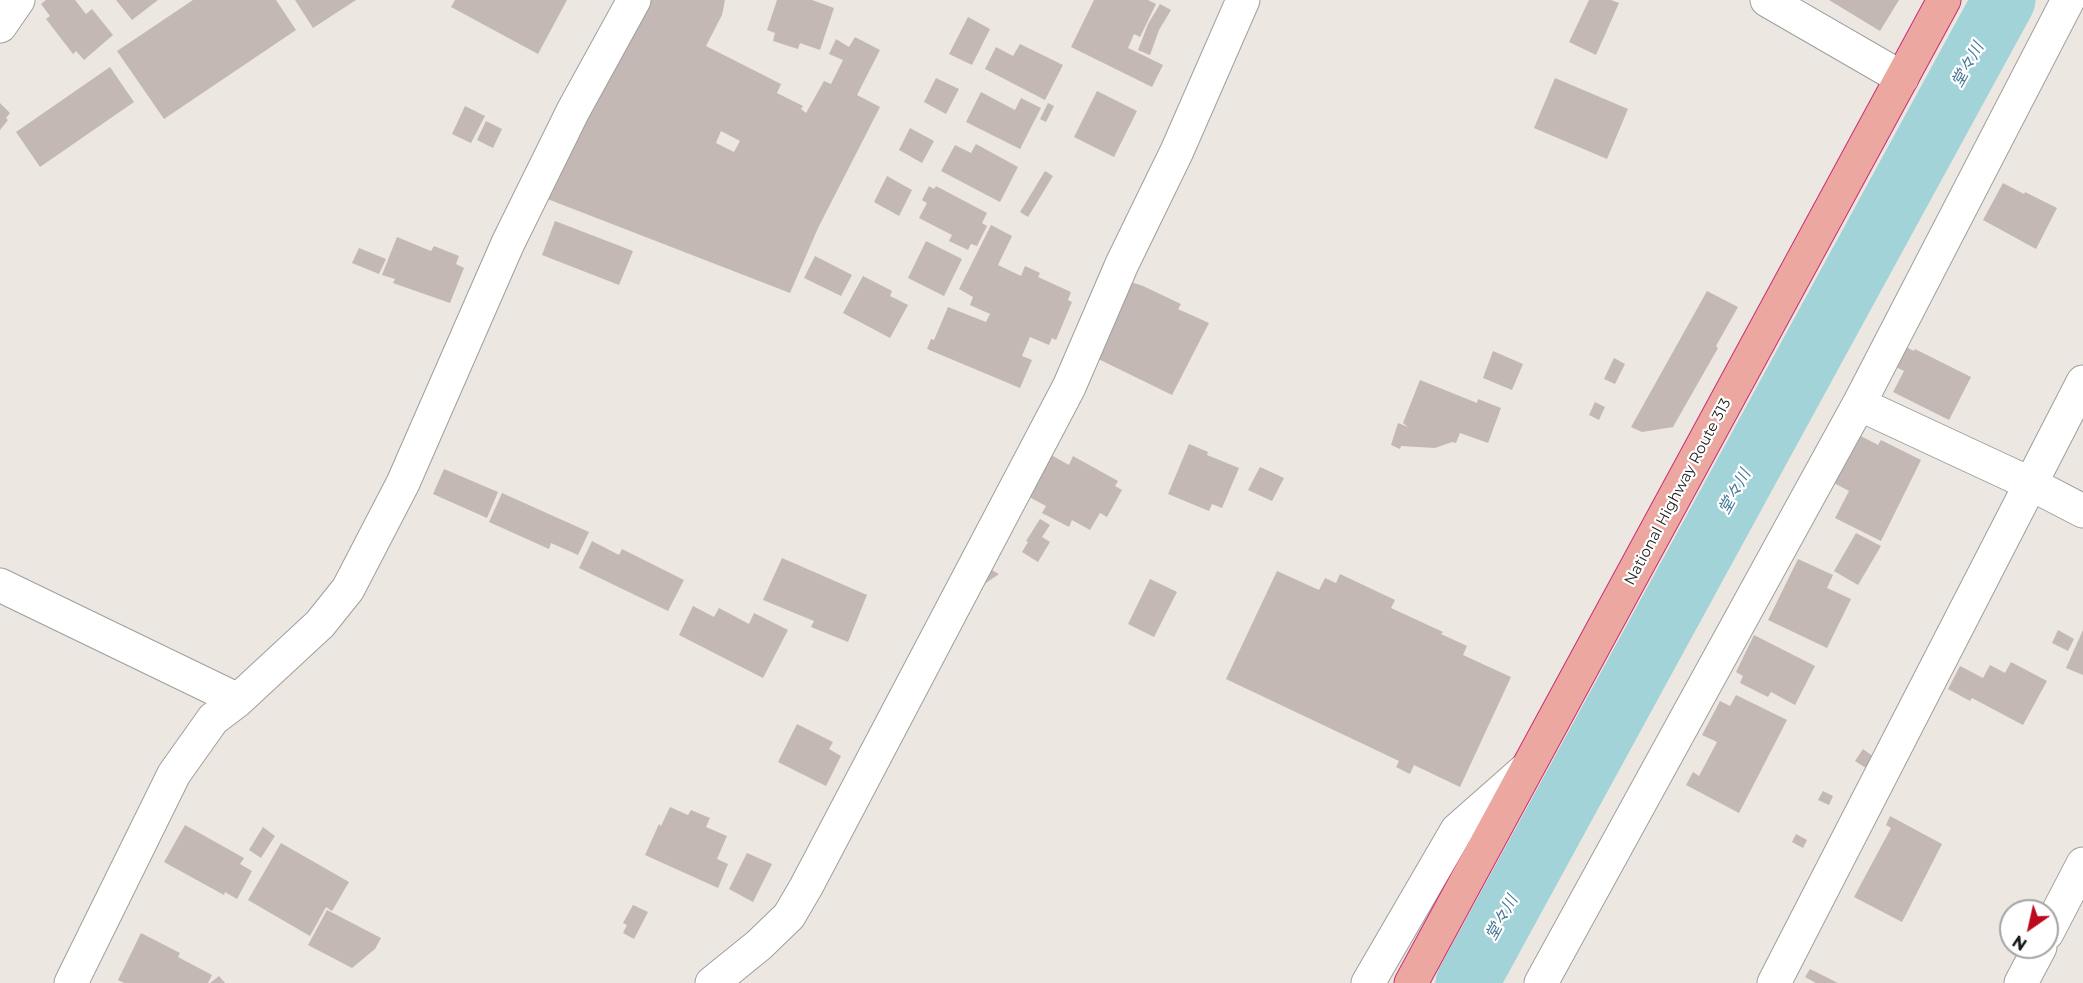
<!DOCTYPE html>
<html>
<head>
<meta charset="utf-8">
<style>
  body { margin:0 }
  #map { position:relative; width:2083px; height:983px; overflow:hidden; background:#ece7e0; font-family:Montserrat,sans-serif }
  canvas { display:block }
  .north { position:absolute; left:1999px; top:899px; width:60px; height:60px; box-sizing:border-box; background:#fff; border:2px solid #a4a4a4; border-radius:50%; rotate:214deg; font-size:16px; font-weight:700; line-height:24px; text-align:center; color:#1b1b1b }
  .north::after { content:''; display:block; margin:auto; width:21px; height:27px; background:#bc091f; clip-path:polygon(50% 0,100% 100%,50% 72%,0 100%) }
</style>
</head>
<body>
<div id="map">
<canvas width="2083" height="983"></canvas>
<div class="north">N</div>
</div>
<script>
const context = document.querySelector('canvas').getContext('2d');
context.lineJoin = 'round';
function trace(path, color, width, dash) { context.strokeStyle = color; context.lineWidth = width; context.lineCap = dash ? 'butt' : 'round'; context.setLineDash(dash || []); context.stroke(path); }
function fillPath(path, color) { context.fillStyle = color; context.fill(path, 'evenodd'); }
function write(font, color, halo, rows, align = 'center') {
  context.font = font + ' Montserrat,"Noto Sans JP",sans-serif'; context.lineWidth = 4.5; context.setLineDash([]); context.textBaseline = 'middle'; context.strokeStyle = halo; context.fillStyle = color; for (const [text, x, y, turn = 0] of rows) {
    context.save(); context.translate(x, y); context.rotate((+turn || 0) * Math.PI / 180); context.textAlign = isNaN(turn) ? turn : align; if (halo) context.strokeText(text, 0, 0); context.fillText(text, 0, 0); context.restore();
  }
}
const river = new Path2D(`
  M1467,983L2004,0`);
const building = new Path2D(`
  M46,0H75L86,14L92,9L113,35L84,60L76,51L73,54L46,19L50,16L41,4Z
  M116,0H158L132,20Z
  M193,0H276L296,30L164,119L117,51Z
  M295,0H356L313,28Z
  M455,0H567L538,54L451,7Z
  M637,0H725L722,15L706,46L781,84L777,93L803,106L801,109L806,113L824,81L831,84L843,60L829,54L836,39L849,47L855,37L880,50L857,95L880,107L818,228L790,293L532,193ZM721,131L740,141L734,152L716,143Z
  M777,0H812L834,8L820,50L800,43L798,49L773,41L775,33L767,30Z
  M1094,0H1148L1156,4L1140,37L1134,34L1128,48L1163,65L1152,87L1071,47Z
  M1589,0H1611L1619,3L1596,55L1569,42Z
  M1829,0H1899L1880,31Z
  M1160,4L1171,10L1159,30L1150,55L1138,50L1148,24Z
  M968,17L990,29L972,65L949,54Z
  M1020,44L1063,65L1045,100L985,69L996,47L1013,56Z
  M110,67L134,102L40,167L16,132Z
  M936,78L959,89L946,114L924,102Z
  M1555,78L1628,109L1607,159L1534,128Z
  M1097,91L1137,111L1114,157L1074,137Z
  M981,92L1015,110L1021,98L1041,108L1020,149L966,122Z
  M0,103L10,113L6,118L8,120L0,130Z
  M1048,103L1054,106L1046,122L1040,119Z
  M465,106L485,116L471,143L452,134Z
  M486,121L502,129L493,148L477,140Z
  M910,128L934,141L922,163L899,150Z
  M976,144L1018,167L1000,202L941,171L955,145L971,153Z
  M1045,171L1053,176L1028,217L1020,212Z
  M887,176L912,190L899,216L874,202Z
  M2003,183L2024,194L2025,192L2057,208L2036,249L1983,220Z
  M929,186L934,189L936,186L987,213L982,223L987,226L977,246L971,244L968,250L949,241L952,235L919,218L927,203L922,200Z
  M555,221L633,251L619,285L542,255Z
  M991,225L1012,236L998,265L1021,276L1025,266L1040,273L1038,277L1071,292L1068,300L1072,302L1056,340L1052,338L1049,345L1030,337L1022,356L1032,360L1020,388L927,349L931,339L934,340L948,307L986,322L990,314L970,305L973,297L959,289Z
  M397,237L431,251L434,246L459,256L456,264L464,268L450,303L393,283L395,279L382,275Z
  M926,241L962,259L944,296L908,278Z
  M359,248L386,259L379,274L352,263Z
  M815,256L852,275L841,296L804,278Z
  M863,276L892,291L890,296L908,305L890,338L843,313Z
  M1113,276L1143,286L1181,304L1178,309L1209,323L1172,395L1080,350Z
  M1707,291L1738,307L1716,346L1718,348L1673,427L1642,432L1631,427Z
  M1898,343L1914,351L1915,349L1971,377L1949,420L1893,392L1904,371L1888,363Z
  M1493,351L1523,364L1512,390L1483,378Z
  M1614,358L1625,364L1615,384L1604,379Z
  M1420,380L1477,403L1478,399L1501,408L1488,443L1460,433L1456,443L1452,442L1435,448L1401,446L1400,449L1391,445L1398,423L1408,427L1403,423Z
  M1595,402L1605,407L1599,420L1589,415Z
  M1859,435L1878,445L1881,440L1921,460L1881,541L1835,518L1849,491L1834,483Z
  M1189,444L1208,452L1207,455L1239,468L1222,508L1212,504L1209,511L1168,494Z
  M1044,451L1069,465L1073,456L1118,481L1115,486L1122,490L1107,517L1100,513L1090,530L1072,520L1069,527L1042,513L1046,506L1022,493Z
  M1260,467L1284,478L1272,501L1248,490Z
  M444,469L498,492L487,518L433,494Z
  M502,493L589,532L578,555L551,543L549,549L489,522Z
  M1040,519L1050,525L1042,537L1050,542L1038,562L1022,552L1028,542L1026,541Z
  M1856,533L1881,546L1858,585L1834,571Z
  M592,541L619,555L622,549L684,580L668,611L579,568Z
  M782,558L867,595L848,642L811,627L814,621L763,600Z
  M1798,559L1833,575L1827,588L1851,599L1827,648L1768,620Z
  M977,562L999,574L983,585Z
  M1277,571L1319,590L1325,578L1336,583L1340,574L1395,600L1391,608L1443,632L1441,634L1467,646L1463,655L1511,677L1460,787L1414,765L1410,774L1396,767L1399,761L1226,679Z
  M1150,579L1177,592L1154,637L1128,624Z
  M693,606L714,617L719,608L749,624L754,613L788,630L763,678L679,635Z
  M2058,630L2074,639L2068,651L2052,643Z
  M2083,630V675L2066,668Z
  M1754,635L1815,666L1795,705L1771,692L1768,697L1740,683L1743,676L1736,672Z
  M2011,662L2047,681L2023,725L1972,698L1970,701L1948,689L1960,666L1983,678L1990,665L2005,673Z
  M1736,695L1787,720L1739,813L1686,785L1693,772L1699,776L1717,742L1702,735L1720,701L1730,706Z
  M797,724L833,742L829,749L841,756L826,786L778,762Z
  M1863,749L1874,757L1866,768L1855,761Z
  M1823,791L1833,796L1829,805L1818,800Z
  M670,807L688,815L691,810L710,818L706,827L727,836L717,859L728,864L718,888L645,855L659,824L661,826Z
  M1890,816L1942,844L1902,922L1854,897L1891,828L1886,825Z
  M185,825L244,858L240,864L252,871L237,899L225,892L224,895L164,862Z
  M263,827L275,836L261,858L249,850Z
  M1796,834L1807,840L1803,848L1792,842Z
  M281,843L349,882L332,911L326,907L310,936L248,900Z
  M747,853L772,864L753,902L729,889Z
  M633,905L648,912L634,939L623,933L627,925L623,923Z
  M327,910L381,938L375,949L352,968L308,945Z
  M141,933L180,953L178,957L212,975L208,983H124L118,980Z
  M1810,969L1838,983H1816L1805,977Z
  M219,976L225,983H210Z`);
const minor = new Path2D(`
  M1767,0L1902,78
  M0,26L18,0
  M1859,404L2031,484L2083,511
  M0,585L238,700
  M2047,933L2083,864
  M71,983L174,774L213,719L238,700L320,624L348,589L403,483L508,243L573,111L634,0
  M712,983L759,945L789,916L806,887L1069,387L1122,264L1177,151L1243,0
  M1368,983L1457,830L1525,770
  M1541,983L1859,404L2068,0
  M1774,983L2083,382
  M2021,983L2040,947`);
const trunk = new Path2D(`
  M1411,983L1944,0`);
const streetNames = [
  ["National Highway Route 313",1678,492,-62]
];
const waterNames = [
  ["堂々川",1968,65,-61],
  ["堂々川",1735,492,-61],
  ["堂々川",1502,918,-61]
];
trace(river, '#a2d3d8', 63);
fillPath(building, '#c3b8b4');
trace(minor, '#9f9f9f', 35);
trace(trunk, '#cc2b76', 35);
trace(minor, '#fff', 33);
trace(trunk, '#eca7a0', 33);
write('15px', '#1b1b1b', '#fff', streetNames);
write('italic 16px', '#467896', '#fff', waterNames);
</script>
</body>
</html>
